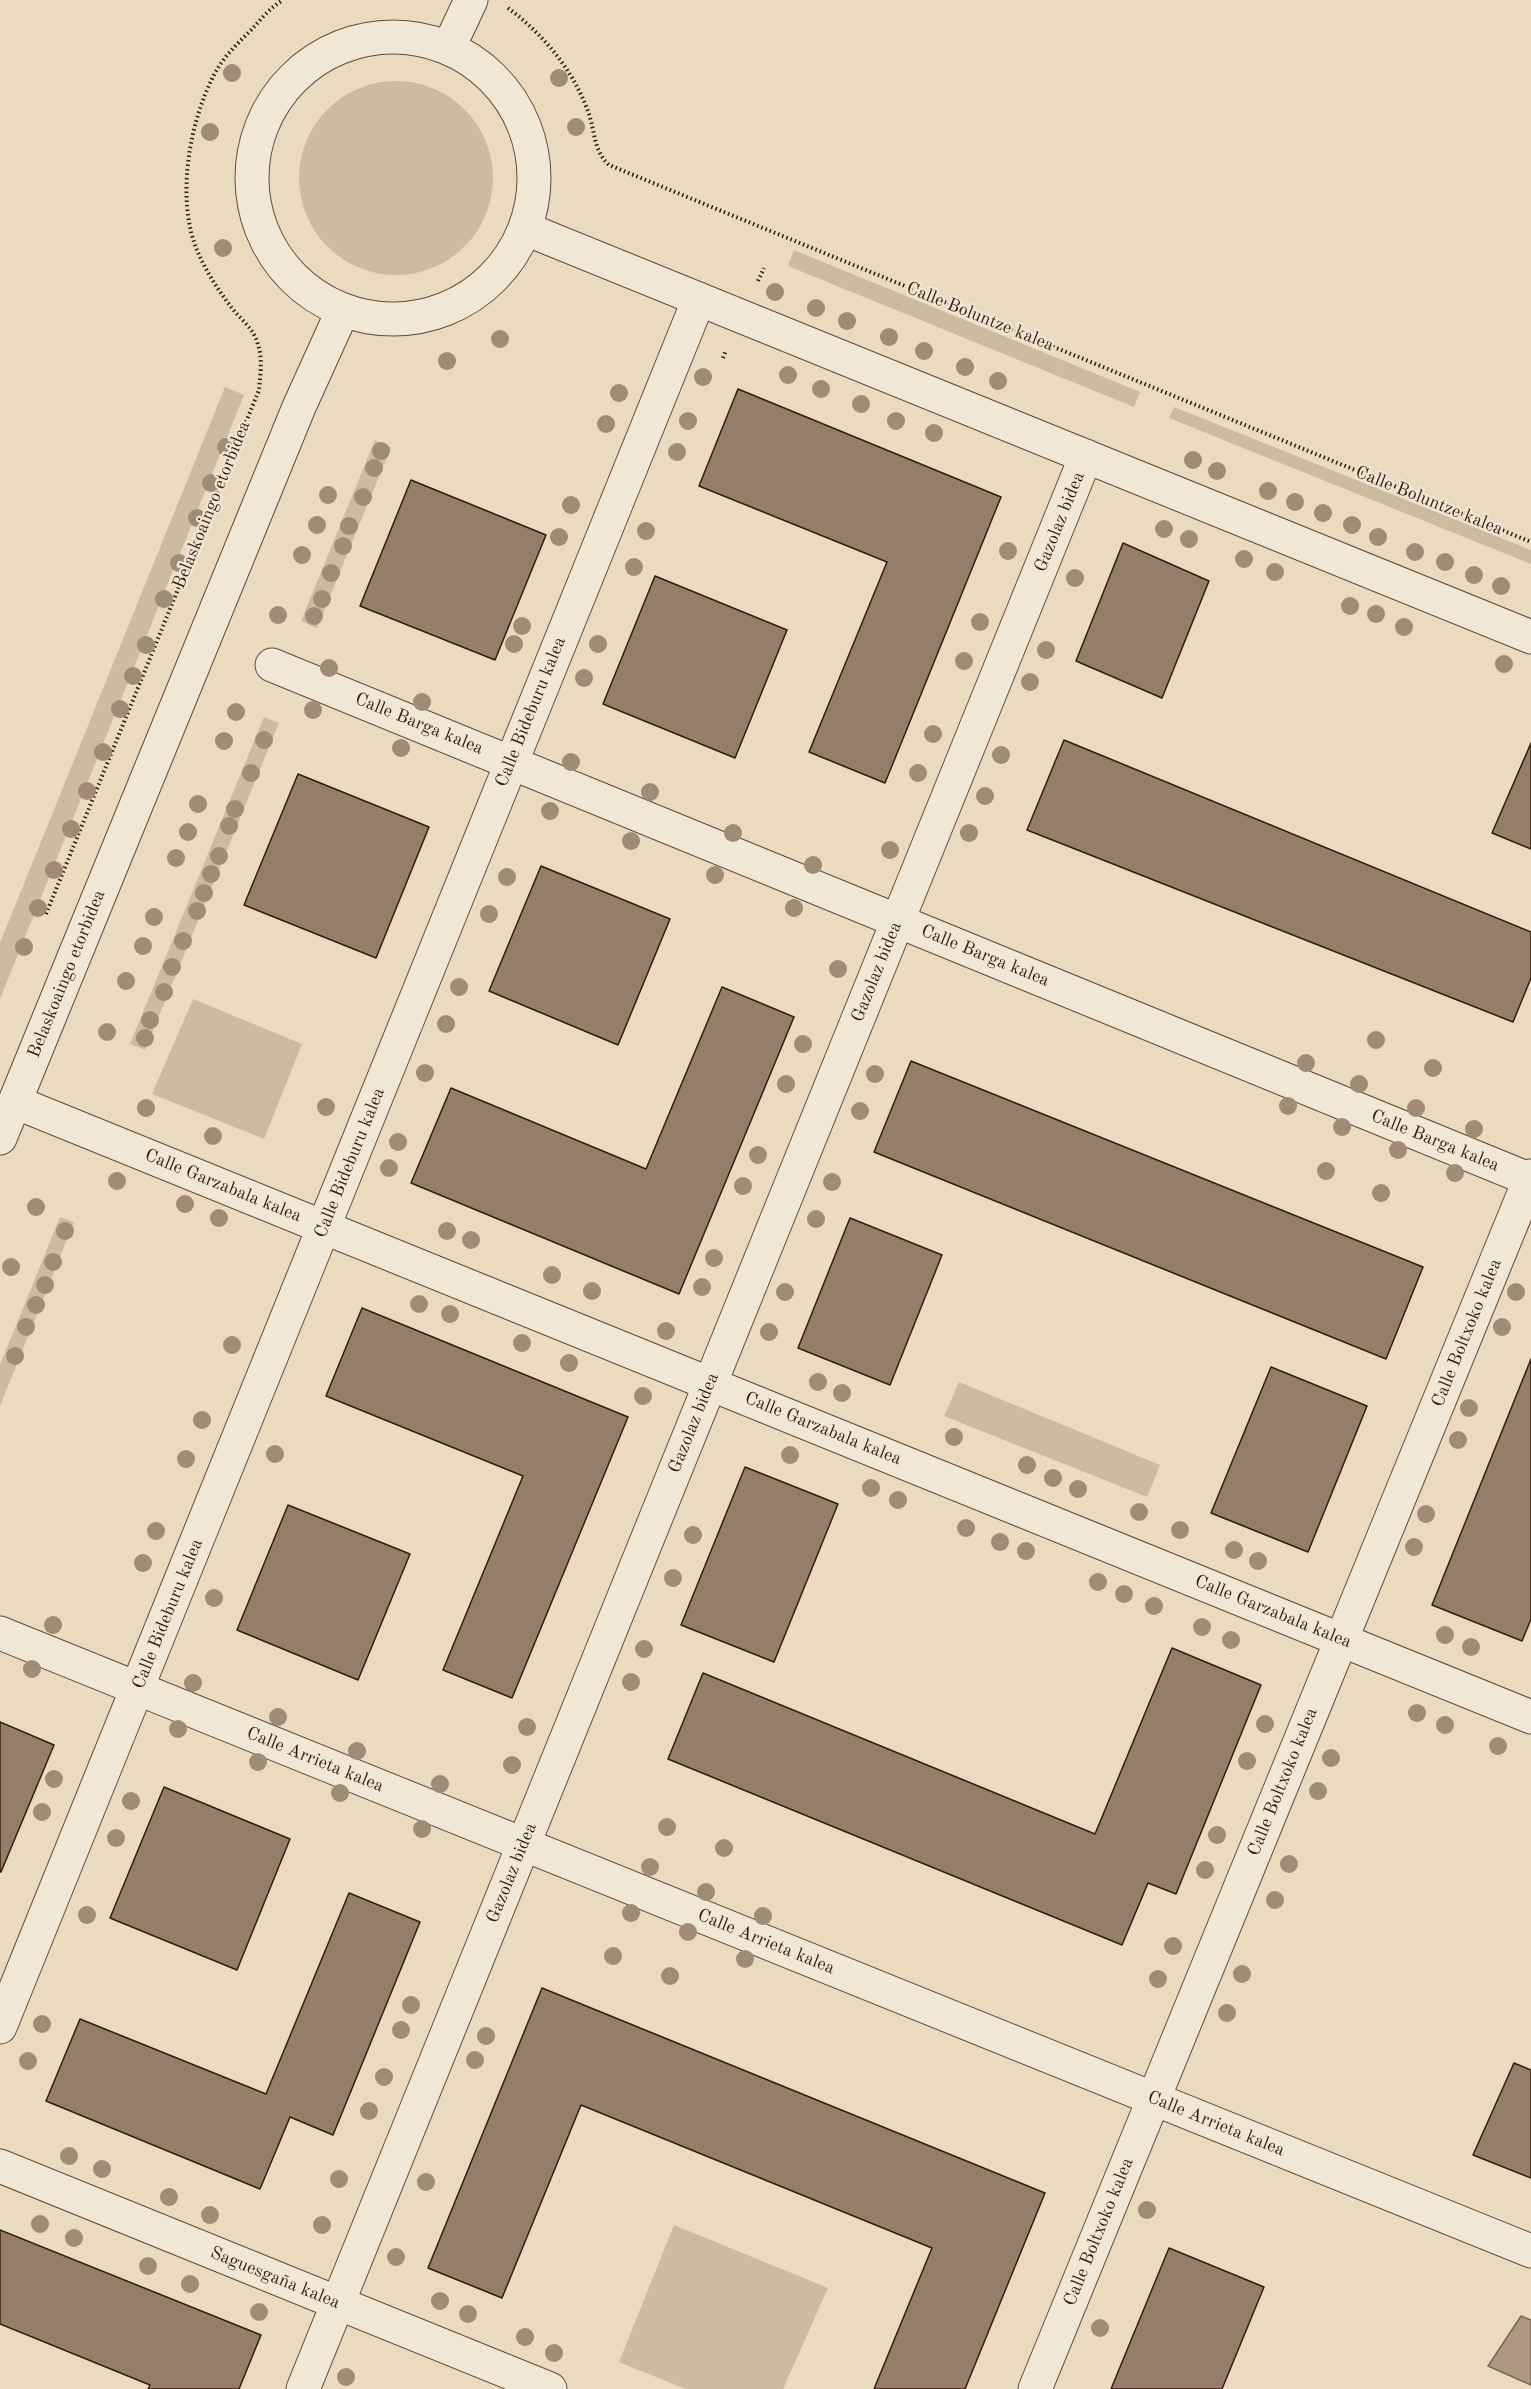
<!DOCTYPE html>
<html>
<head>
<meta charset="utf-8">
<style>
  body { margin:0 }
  canvas { display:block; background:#eadabf }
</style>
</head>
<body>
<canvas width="1531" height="2389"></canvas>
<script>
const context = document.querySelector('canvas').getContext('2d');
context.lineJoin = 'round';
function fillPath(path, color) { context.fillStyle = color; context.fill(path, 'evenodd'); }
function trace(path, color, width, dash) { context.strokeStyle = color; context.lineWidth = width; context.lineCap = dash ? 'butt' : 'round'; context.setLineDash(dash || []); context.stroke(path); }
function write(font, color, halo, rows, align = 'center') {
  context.font = font + ' "Old Standard TT",serif'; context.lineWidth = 4.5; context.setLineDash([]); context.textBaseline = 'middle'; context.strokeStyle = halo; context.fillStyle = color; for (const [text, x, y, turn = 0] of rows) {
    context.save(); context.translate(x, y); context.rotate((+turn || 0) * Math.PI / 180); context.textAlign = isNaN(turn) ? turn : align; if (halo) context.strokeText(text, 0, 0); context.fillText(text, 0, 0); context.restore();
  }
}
const green = new Path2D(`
  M299 178a97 97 0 1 1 194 0a97 97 0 1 1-194 0Z
  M794,250L1140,392L1134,407L788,266Z
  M225,387L244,395L0,999V943Z
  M1174,407L1531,550V564L1169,418Z
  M375,440L391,447L317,628L301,621Z
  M264,717L279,723L145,1050L130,1044Z
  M193,999L302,1044L264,1139L152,1094Z
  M60,1217L74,1222L0,1406V1365Z
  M959,1382L1160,1465L1147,1497L944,1416Z
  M674,2225L828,2288L783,2389H686L619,2362Z`);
const water = new Path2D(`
  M1521,2316L1531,2320V2385L1488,2366Z`);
const building = new Path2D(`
  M738,389L1001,497L885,783L809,752L887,562L699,486Z
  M411,480L546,535L495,660L360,606Z
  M1123,543L1209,581L1162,698L1076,661Z
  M655,576L787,630L735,758L603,704Z
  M1064,740L1531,932V978L1513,1022L1027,830Z
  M1531,743V849L1492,833Z
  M298,774L429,827L376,958L244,905Z
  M541,866L670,919L618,1045L489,991Z
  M722,987L794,1017L679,1294L411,1183L451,1088L646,1169Z
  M911,1061L1423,1267L1386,1359L874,1152Z
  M850,1218L942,1255L890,1385L798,1348Z
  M362,1308L628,1417L512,1698L443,1670L523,1476L326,1396Z
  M1531,1359V1619L1522,1641L1432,1605Z
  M1271,1367L1367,1406L1308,1552L1211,1513Z
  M745,1467L838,1504L774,1662L681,1625Z
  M288,1505L410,1554L358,1680L237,1630Z
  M1172,1648L1261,1685L1176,1894L1148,1883L1122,1945L668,1759L703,1673L1095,1834Z
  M0,1722L54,1745L1,1872H0Z
  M164,1787L290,1839L237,1970L110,1918Z
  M349,1893L420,1922L333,2135L290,2117L260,2189L46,2101L80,2019L266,2094Z
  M542,1988L1045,2193L965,2389H874L932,2248L581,2105L502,2298L428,2268Z
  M1514,2063L1531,2070V2178L1473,2155Z
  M0,2230L261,2335L239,2389H148L150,2385L0,2324Z
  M1169,2248L1264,2287L1222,2389H1111Z`);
const path = new Path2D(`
  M508,8C544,35 574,71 589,114C595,133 594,151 609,165L1531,542
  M758,281L764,268
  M723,358L726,350
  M46,914L259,390C260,376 263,359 258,345C255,331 244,322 235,312C220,293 206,272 197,250C176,200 189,124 213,77C222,58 238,43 253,28C262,18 271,7 283,0`);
const minor = new Path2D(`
  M252 178a141 141 0 1 1 282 0a141 141 0 1 1-282 0Z
  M449,47L471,0
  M526,229L1531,637
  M272,665L1531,1180
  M15,1102L1531,1717
  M0,1138L299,407L342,312
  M0,1633L1531,2251
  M0,2027L699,299
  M0,2166L550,2389
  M303,2389L1086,456
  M1035,2389L1531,1176`);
const trees = [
  [232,73],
  [559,78],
  [576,127],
  [210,132],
  [223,248],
  [775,292],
  [816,308],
  [847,321],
  [889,337],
  [500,339],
  [924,351],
  [447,361],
  [965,367],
  [788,375],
  [703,377],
  [998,381],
  [821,389],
  [619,393],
  [861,404],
  [688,421],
  [896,421],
  [606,424],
  [934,433],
  [226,447],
  [381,451],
  [677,452],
  [1193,460],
  [374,468],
  [1217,471],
  [211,483],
  [1268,491],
  [328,495],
  [363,497],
  [1295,502],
  [571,505],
  [1323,513],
  [197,518],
  [317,525],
  [1352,525],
  [349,526],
  [1164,529],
  [646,531],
  [559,537],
  [1378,537],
  [1189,539],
  [343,546],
  [1008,551],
  [1415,552],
  [302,555],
  [1244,559],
  [1445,562],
  [179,563],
  [634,567],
  [1275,572],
  [331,573],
  [1474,575],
  [1075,578],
  [1501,586],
  [164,599],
  [322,599],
  [1350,606],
  [1376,614],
  [278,615],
  [314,616],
  [980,622],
  [522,626],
  [1404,627],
  [514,644],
  [598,644],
  [146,645],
  [1046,650],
  [964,661],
  [1504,664],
  [329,668],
  [133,676],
  [584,678],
  [1030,682],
  [422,702],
  [120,709],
  [313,710],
  [236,712],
  [933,734],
  [264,740],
  [224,741],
  [401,748],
  [103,752],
  [1001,755],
  [571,762],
  [251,773],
  [918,773],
  [87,791],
  [650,792],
  [985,796],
  [198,804],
  [235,809],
  [550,811],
  [229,826],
  [71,829],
  [188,832],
  [733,833],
  [969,833],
  [631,841],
  [890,850],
  [219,856],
  [176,858],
  [813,865],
  [54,870],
  [211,874],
  [715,875],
  [507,877],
  [204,893],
  [38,908],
  [794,908],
  [197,911],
  [489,914],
  [154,917],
  [183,941],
  [143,946],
  [24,947],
  [172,967],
  [838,969],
  [126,981],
  [459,987],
  [164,992],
  [150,1020],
  [446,1024],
  [107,1032],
  [145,1038],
  [1376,1040],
  [803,1044],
  [1306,1063],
  [1433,1068],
  [425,1073],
  [875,1074],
  [786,1084],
  [1359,1084],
  [1288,1106],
  [326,1107],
  [146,1108],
  [1416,1108],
  [860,1111],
  [1342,1127],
  [1474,1129],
  [213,1136],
  [398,1142],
  [1398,1150],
  [758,1155],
  [389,1168],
  [1326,1171],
  [1455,1173],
  [117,1181],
  [832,1182],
  [743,1186],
  [1381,1193],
  [185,1204],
  [36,1207],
  [219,1218],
  [816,1219],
  [65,1231],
  [447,1231],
  [471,1240],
  [714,1258],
  [53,1262],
  [11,1267],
  [552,1275],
  [45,1285],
  [702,1287],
  [592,1291],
  [785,1292],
  [1516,1292],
  [419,1304],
  [36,1305],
  [450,1314],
  [26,1327],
  [1502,1327],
  [666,1331],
  [769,1332],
  [522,1343],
  [232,1345],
  [15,1356],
  [569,1363],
  [818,1382],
  [842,1393],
  [643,1396],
  [1469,1408],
  [202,1420],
  [954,1437],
  [1458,1440],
  [275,1454],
  [790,1455],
  [186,1459],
  [1027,1465],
  [1053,1478],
  [871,1488],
  [1078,1489],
  [898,1500],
  [1139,1512],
  [1426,1514],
  [966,1528],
  [1180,1530],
  [156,1531],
  [693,1535],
  [1000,1542],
  [1414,1547],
  [1234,1550],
  [1026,1551],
  [1258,1561],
  [143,1563],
  [673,1578],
  [1098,1582],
  [1124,1594],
  [214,1598],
  [1154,1606],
  [53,1625],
  [1202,1627],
  [1445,1635],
  [1231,1640],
  [1471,1647],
  [644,1649],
  [32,1669],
  [631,1682],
  [193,1683],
  [1417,1713],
  [278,1717],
  [1265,1724],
  [1445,1725],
  [527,1727],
  [178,1729],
  [1498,1746],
  [357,1751],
  [1331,1758],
  [1247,1761],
  [258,1762],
  [512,1765],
  [54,1779],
  [440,1784],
  [1318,1791],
  [340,1793],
  [131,1801],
  [42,1812],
  [667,1827],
  [422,1829],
  [1217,1835],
  [116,1838],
  [724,1848],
  [1289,1864],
  [650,1867],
  [1205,1870],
  [706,1892],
  [1275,1900],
  [631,1913],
  [87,1915],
  [763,1916],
  [688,1932],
  [1173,1946],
  [613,1956],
  [745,1959],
  [1242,1974],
  [670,1976],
  [1158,1979],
  [411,2005],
  [1227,2013],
  [42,2024],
  [401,2030],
  [486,2036],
  [475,2060],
  [28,2061],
  [384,2077],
  [369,2111],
  [69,2156],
  [102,2169],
  [339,2179],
  [426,2182],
  [169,2197],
  [1147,2210],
  [210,2215],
  [40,2224],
  [322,2225],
  [74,2238],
  [396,2257],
  [148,2266],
  [190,2284],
  [440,2301],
  [259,2312],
  [468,2314],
  [1100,2328],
  [525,2337],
  [554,2353],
  [346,2377]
];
const streetNames = [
  ["Calle Boluntze kalea",980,317,22],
  ["Calle Boluntze kalea",1429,501,22],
  ["Belaskoaingo etorbidea",212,505,-68],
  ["Gazolaz bidea",1060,522,-68],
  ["Calle Bideburu kalea",531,712,-68],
  ["Calle Barga kalea",419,724,22],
  ["Calle Barga kalea",985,956,22],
  ["Gazolaz bidea",877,972,-68],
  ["Belaskoaingo etorbidea",67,974,-68],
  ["Calle Barga kalea",1435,1141,22],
  ["Calle Bideburu kalea",350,1163,-68],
  ["Calle Garzabala kalea",223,1186,22],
  ["Calle Boltxoko kalea",1467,1333,-68],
  ["Gazolaz bidea",694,1423,-68],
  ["Calle Garzabala kalea",823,1429,22],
  ["Calle Garzabala kalea",1273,1612,22],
  ["Calle Bideburu kalea",168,1614,-68],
  ["Calle Arrieta kalea",315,1760,22],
  ["Calle Boltxoko kalea",1283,1782,-68],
  ["Gazolaz bidea",512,1873,-68],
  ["Calle Arrieta kalea",766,1942,22],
  ["Calle Arrieta kalea",1216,2124,22],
  ["Calle Boltxoko kalea",1099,2232,-68],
  ["Saguesgaña kalea",275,2278,22]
];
fillPath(green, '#ccbaa1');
fillPath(water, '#ad9983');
trace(water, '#7e6754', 1.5);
fillPath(building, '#947e6a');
trace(building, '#371b0e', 1.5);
trace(minor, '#644b3a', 35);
trace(path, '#371b0e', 4, [1.5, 3]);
trace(minor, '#f1e7d5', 33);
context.fillStyle = '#a08b76';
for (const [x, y] of trees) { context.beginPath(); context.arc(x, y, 9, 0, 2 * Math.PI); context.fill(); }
write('18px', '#371b0e', '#f1e7d5', streetNames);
</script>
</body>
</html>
